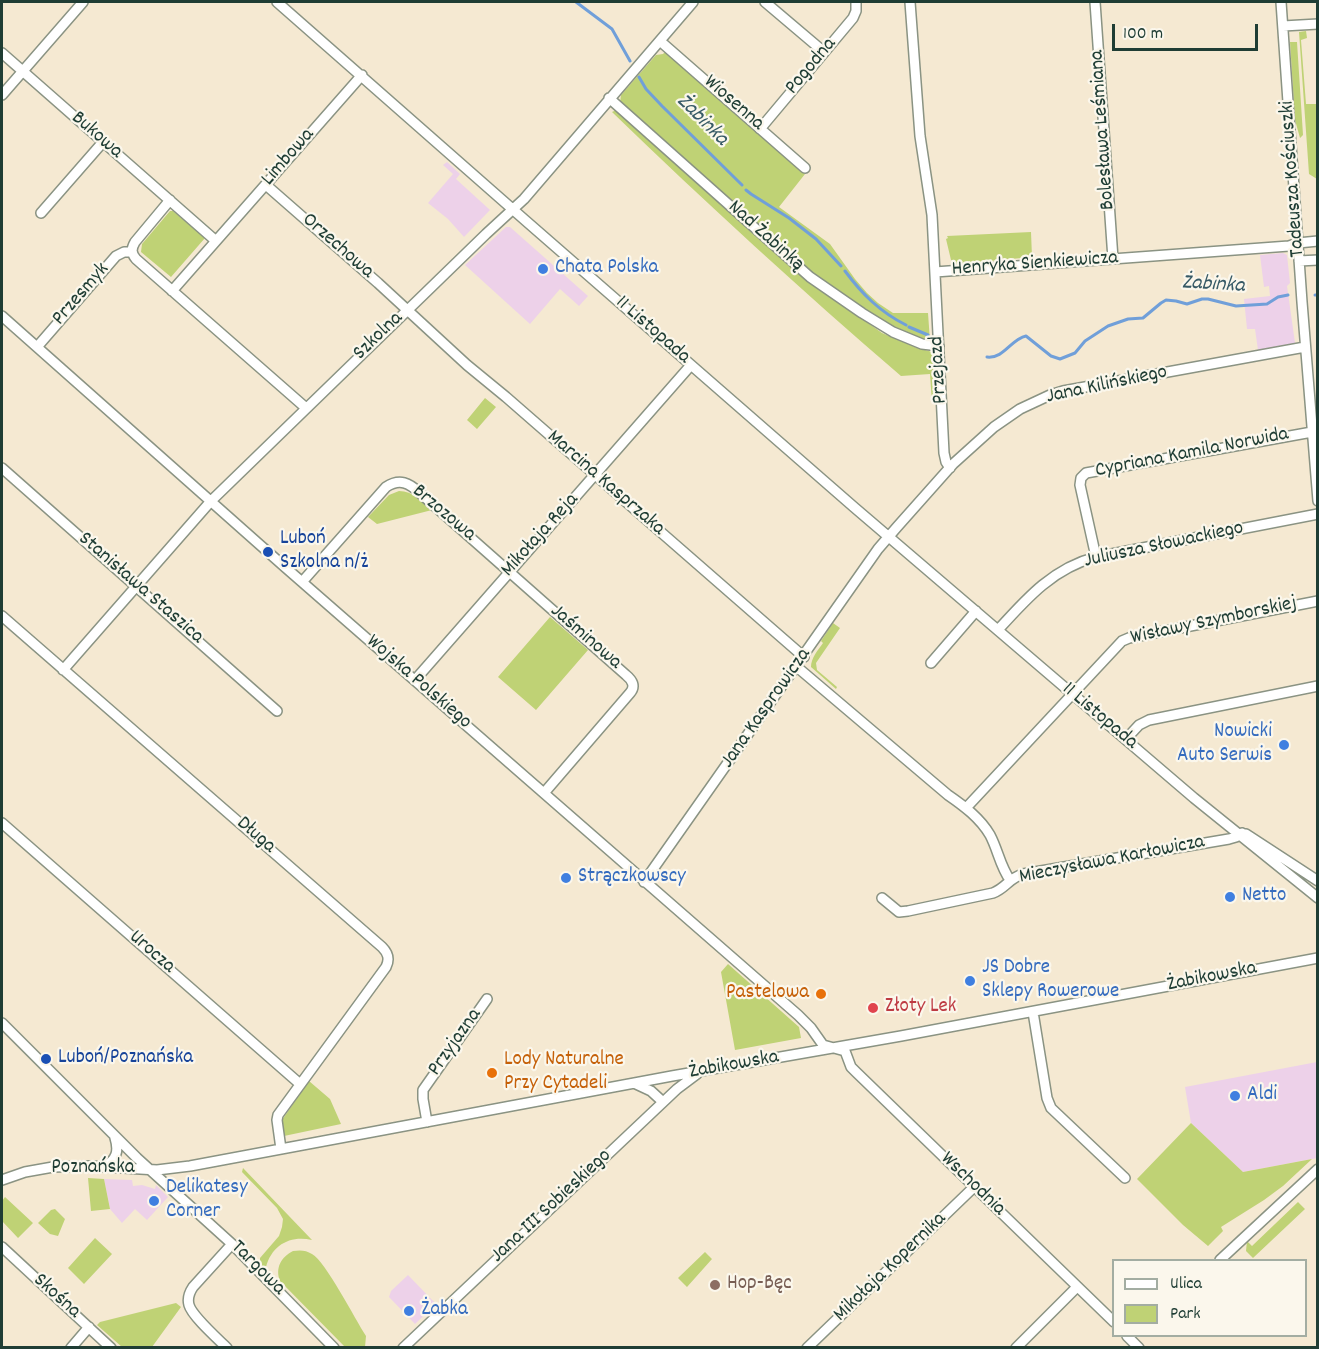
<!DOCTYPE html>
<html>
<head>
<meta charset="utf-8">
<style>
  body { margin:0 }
  #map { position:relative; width:1319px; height:1349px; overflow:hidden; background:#f5e9d2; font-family:Dekko,sans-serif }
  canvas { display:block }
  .frame { position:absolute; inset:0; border:3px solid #1f3d34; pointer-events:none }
  .legend { position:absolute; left:1112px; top:1259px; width:195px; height:78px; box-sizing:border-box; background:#fbf7ec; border:2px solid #a3ada2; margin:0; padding:8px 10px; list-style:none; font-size:18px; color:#1f3d34 }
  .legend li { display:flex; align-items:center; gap:12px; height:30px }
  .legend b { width:30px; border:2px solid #a3ada2 }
  .scale { position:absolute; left:1112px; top:24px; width:146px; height:27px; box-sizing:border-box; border:3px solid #1f3d34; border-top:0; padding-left:8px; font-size:18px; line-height:21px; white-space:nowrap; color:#1f3d34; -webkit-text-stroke:4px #fbf7ec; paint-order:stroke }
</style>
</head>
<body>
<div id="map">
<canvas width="1319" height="1349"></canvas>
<div class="frame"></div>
<ul class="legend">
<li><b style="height:8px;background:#fff"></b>Ulica</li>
<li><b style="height:16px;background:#bfd275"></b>Park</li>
</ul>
<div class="scale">100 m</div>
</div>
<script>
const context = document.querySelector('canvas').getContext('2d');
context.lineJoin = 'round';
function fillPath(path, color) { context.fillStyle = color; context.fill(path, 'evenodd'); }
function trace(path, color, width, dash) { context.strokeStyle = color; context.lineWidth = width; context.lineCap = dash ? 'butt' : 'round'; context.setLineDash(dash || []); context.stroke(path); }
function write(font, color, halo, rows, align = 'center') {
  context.font = font + ' Dekko,sans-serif'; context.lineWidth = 4.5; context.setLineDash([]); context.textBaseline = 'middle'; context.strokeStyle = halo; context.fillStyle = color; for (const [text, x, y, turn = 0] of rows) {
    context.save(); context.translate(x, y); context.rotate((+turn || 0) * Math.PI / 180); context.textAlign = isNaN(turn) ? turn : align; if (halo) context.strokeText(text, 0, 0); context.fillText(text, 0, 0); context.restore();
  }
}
const built = new Path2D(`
  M447,162L460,174L456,179L490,210L464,237L448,219L428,203L453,174L443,165Z
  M506,227H510L588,296L579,306L560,289L530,324L465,265Z
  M1283,253L1287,255L1290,283L1287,286L1295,343L1258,350L1255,329H1247L1244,299L1270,296L1269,286L1264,287L1260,255Z
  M1317,1062V1158L1243,1172L1191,1123L1185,1087Z
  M104,1179L132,1180L133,1186L142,1185L155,1189L156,1185L168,1197L147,1220L135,1209L122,1223L110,1209Z
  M408,1275L436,1304L415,1324L389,1297L391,1291Z`);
const green = new Path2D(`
  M1306,31L1307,38L1301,40L1306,104H1317V179L1309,174L1299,32Z
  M1290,42H1297L1303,135L1300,138L1295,120Z
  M665,52L805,174L779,207L830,244L855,279L867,293L878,303L893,313H928L930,341H928L884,322L817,278L620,103L621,95L656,55L663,54Z
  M616,110L801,275L882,333L917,348L929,351L933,353L935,357L937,401L932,403L930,374L901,376C802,291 706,203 612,112Z
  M170,211H173L205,238L171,277L141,252L142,244Z
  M1031,232L1032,257L980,262V265L960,267L951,260L946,239L948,238L947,236Z
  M485,398L496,407L477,429L467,420Z
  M399,491C413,491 422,501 432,510L377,524L368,517L389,495Z
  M550,617L588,650L536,710L498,677Z
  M833,623L840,628L816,663L817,670L837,687L836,689L811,667C811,658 818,650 823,643L821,641Z
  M728,964L799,1027L801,1038L735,1050L721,972Z
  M309,1081L330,1099L341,1124L284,1136L282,1120Z
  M1191,1123L1243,1172L1312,1159L1283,1186L1264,1200L1221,1227L1223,1231L1208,1246L1183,1225L1137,1179Z
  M243,1168L312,1240C290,1235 272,1245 266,1267H262L260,1263V1258L279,1236L282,1227L283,1219L277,1208L242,1172Z
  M88,1178L104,1179L110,1209L91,1211Z
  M5,1197L33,1223L18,1238L2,1221V1201Z
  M1298,1202L1305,1209L1253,1258L1246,1251L1247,1241L1252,1246Z
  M55,1209L65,1219L58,1236L50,1234L38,1223L51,1210Z
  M95,1238L112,1254L84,1284L68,1268Z
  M293,1251C300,1250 306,1250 312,1254C326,1262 355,1319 366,1336L365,1347H345L280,1281C275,1268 281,1257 293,1251Z
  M705,1252L712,1259L687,1287L678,1278Z
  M176,1303L181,1307L152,1347H122L97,1325L100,1322Z`);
const stream = new Path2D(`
  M576,2L612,29L630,61
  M639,77L646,89L662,106L742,185
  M746,190L751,194L789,218L816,239L841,266
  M845,271C862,294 880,312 906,325
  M1315,295H1318
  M909,327L928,335
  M987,357C1004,359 1011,339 1026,336L1051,356L1060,359L1075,353L1085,341L1108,326L1128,319L1143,318L1161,303L1166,300L1176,301L1187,304L1202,299H1208L1236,306L1267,304L1278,297L1288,295`);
const minor = new Path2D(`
  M277,2L526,221L855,508L1194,798L1318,898
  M765,2L824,52
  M910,2L920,136L932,215L944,453L946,462L950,468
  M1095,2L1113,259
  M1281,2L1302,302L1318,501
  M1283,26L1318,24
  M660,41L805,168
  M2,53L216,241L172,291
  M2,95L83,2
  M609,98L810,277L862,313L893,332L922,344L939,346
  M760,129L853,18L856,11V2
  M266,185L378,283L467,365L506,397L804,657
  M170,200L135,242C131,249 131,253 136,259L306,408
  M41,213L103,142
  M216,241L362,75
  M1299,261L1318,260
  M935,272L1289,246L1298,243L1318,241
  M2,316L286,568L798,1015L811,1028L823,1045L845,1051L851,1067L856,1072L1114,1322
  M37,347L116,256L124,252H132
  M2,468L277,711
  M1096,557L1080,485L1081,478L1086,473L1312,432
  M302,582L386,487C400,478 409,483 420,493L626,675C632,680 636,686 630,693L544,793
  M2,616L382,947C388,953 390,959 386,967L278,1115L277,1120L281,1149
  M998,630C1026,599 1053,568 1096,557L1318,514
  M931,663L976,611
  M797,667L948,795C964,806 980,818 990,835C998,850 1000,866 1010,880
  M63,670L211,501L486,234L524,199L693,2
  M415,680L691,365
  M1126,739L1139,725L1149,720L1318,686
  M966,808L1122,641L1129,638L1318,601
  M2,823L300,1084
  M1246,834L1318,881
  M644,882L878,549L897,527L953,464L994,427L1020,409L1050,395L1063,391L1305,347
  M882,898L899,912L908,911L993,893C1006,888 1009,878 1023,874L1229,839L1236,837L1242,833
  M1033,1012L1047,1098L1051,1108L1125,1178
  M2,1023L137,1158L232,1244L334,1348
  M636,1084L651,1091L663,1102
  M427,1122L423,1099V1090L487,999
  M104,1167C117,1159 119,1151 115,1138
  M2,1180L25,1172L53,1167L90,1166L157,1170L190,1166L672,1076L901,1036L1318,958
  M2,1247L111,1348
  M1220,1260L1318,1169
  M1127,1336L1139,1348
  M71,1348L89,1327
  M227,1348C218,1339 192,1316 189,1305C187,1298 189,1293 193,1287L232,1244
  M403,1348L677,1089L697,1074
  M807,1348L974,1187
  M1016,1348L1077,1287`);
const markers = [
  [543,269,6,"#3f7fe0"],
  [268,552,6,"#1a4fb4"],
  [1284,745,6,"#3f7fe0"],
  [566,878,6,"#3f7fe0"],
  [1230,897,6,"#3f7fe0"],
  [970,981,6,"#3f7fe0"],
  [821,994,6,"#e8710a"],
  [873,1008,6,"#e0444e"],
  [46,1059,6,"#1a4fb4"],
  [492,1073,6,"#e8710a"],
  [1235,1096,6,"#3f7fe0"],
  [154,1201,6,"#3f7fe0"],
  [715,1285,6,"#8d6e63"],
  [409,1311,6,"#3f7fe0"]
];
const streetNames = [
  ["Pogodna",812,67,-50],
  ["Wiosenna",733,104,41],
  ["Bolesława Leśmiana",1104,130,-94],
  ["Bukowa",96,136,41],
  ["Limbowa",289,158,-49],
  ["Tadeusza Kościuszki",1294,179,-94],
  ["Nad Żabinką",765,237,42],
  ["Orzechowa",337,247,41],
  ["Henryka Sienkiewicza",1035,265,-4],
  ["Przesmyk",82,295,-49],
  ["11 Listopada",652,331,41],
  ["Szkolna",379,337,-44],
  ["Przejazd",940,370,-93],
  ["Jana Kilińskiego",1107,386,-12],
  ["Cypriana Kamila Norwida",1192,454,-11],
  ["Marcina Kasprzaka",605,484,41],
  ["Brzozowa",443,514,40],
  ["Mikołaja Reja",541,536,-48],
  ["Juliusza Słowackiego",1164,546,-12],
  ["Stanisława Staszica",140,589,41],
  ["Wisławy Szymborskiej",1214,622,-12],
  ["Jaśminowa",585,638,41],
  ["Wojska Polskiego",418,683,41],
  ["Jana Kasprowicza",767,709,-55],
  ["11 Listopada",1099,717,40],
  ["Długa",255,836,41],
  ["Mieczysława Karłowicza",1112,861,-11],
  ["Urocza",151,953,41],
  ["Żabikowska",1212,978,-11],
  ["Przyjazna",456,1043,-55],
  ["Żabikowska",734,1066,-10],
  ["Poznańska",93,1169],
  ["Wschodnia",972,1185,44],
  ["Jana III Sobieskiego",552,1207,-43],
  ["Mikołaja Kopernika",891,1268,-44],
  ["Targowa",257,1269,45],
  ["Skośna",56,1297,42]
];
const shopNames = [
  ["Chata Polska",555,269],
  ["Nowicki",1272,733,"right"],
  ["Auto Serwis",1272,757,"right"],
  ["Strączkowscy",578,878],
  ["Netto",1242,897],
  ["JS Dobre",982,969],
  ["Sklepy Rowerowe",982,993],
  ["Aldi",1247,1096],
  ["Delikatesy",166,1189],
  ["Corner",166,1213],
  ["Żabka",421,1311]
];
const transitNames = [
  ["Luboń",280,540],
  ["Szkolna n/ż",280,564],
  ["Luboń/Poznańska",58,1059]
];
const foodNames = [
  ["Pastelowa",809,994],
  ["Lody Naturalne",504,1061,"left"],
  ["Przy Cytadeli",504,1085,"left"]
];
const healthNames = [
  ["Złoty Lek",885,1008]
];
const educationNames = [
  ["Hop-Bęc",727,1285]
];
const waterNames = [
  ["Żabinka",701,121,45],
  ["Żabinka",1213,286,3]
];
fillPath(built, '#edd1e9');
fillPath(green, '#bfd275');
trace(stream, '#709fd9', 3);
trace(minor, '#8a9383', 12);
trace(minor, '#fff', 9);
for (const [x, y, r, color] of markers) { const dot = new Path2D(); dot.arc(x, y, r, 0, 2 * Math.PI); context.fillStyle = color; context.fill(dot); trace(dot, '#fbf7ec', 2); }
write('21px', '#1f3d34', '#fbf7ec', streetNames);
write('21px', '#366cbe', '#fbf7ec', shopNames, 'left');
write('21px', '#164399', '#fbf7ec', transitNames, 'left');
write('21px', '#c56008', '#fbf7ec', foodNames, 'right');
write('21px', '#be3a42', '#fbf7ec', healthNames, 'left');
write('21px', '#785e54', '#fbf7ec', educationNames, 'left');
write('italic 22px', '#375a66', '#fbf7ec', waterNames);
</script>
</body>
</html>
